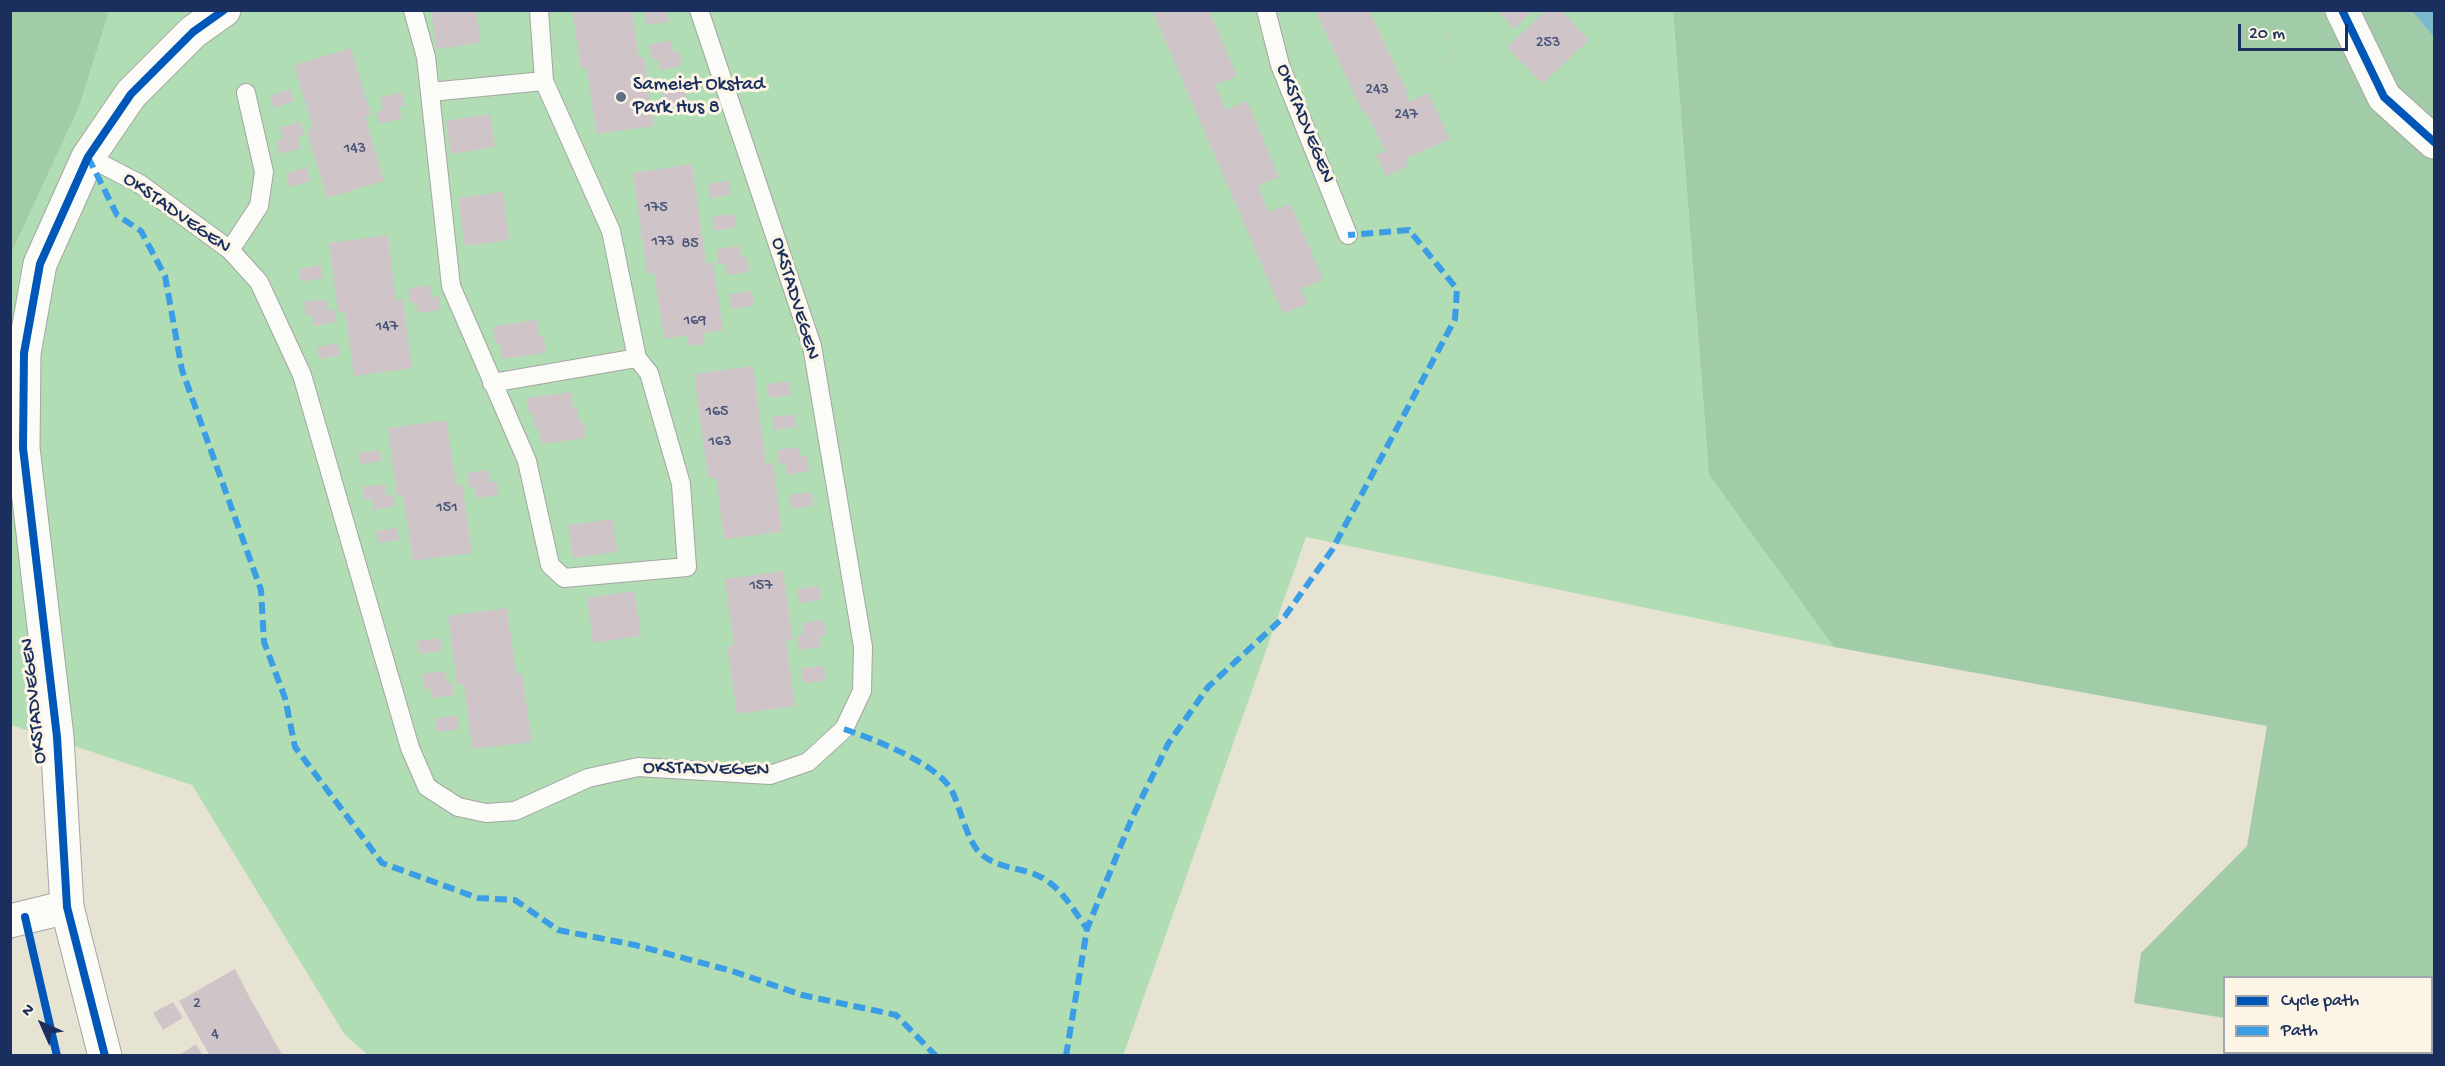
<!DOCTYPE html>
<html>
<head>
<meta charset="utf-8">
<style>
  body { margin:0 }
  #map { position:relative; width:2445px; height:1066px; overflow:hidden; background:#e7e3d3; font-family:"Gochi Hand",sans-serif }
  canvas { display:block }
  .frame { position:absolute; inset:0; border:12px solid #1b2f5e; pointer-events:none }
  .legend { position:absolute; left:2223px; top:976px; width:210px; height:78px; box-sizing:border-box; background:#fcf5e5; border:2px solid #a2a6af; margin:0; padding:8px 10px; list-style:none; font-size:18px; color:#1b2f5e }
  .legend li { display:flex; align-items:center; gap:12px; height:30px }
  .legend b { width:30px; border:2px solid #a2a6af }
  .north { position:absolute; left:12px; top:994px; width:60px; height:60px; -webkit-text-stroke:4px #fcf5e5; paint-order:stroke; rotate:315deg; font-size:16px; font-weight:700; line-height:24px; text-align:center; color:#1b2f5e }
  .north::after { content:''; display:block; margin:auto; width:21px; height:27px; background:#1b2f5e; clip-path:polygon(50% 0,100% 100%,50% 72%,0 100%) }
  .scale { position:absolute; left:2238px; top:24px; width:110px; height:27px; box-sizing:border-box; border:3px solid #1b2f5e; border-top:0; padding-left:8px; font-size:18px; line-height:21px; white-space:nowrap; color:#1b2f5e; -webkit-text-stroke:4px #fcf5e5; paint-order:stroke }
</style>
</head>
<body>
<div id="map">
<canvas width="2445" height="1066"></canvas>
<div class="frame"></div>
<ul class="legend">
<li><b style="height:8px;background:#0057b8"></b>Cycle path</li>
<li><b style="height:8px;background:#3b9de6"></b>Path</li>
</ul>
<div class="north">N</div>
<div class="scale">20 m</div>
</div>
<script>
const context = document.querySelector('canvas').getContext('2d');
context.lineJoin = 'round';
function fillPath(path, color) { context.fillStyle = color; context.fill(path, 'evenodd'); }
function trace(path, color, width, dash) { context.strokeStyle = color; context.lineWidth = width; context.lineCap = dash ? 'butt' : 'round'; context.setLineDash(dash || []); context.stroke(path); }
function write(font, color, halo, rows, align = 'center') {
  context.font = font + ' "Gochi Hand",sans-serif'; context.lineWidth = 6; context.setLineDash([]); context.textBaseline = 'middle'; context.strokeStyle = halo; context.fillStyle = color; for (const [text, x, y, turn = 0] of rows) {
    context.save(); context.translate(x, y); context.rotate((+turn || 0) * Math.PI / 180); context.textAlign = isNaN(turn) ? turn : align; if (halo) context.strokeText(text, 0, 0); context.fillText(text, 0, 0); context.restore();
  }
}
const green = new Path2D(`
  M109,10L1673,11L1709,475L1834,647L1306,537L1123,1056L368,1055L345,1035L192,785L11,725V254L79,107Z`);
const forest = new Path2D(`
  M11,10L109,11L79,107L11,254Z
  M2412,10L2434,37V1008L2432,1009V978H2224V1018L2134,1003L2141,953L2247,846L2267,726L1834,647L1709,475L1673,11Z`);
const water = new Path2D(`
  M2412,11H2434V37Z`);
const building = new Path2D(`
  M431,10H476L481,43L436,49Z
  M572,10H632L639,58L645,57L654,126L596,134L587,68L581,69Z
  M644,10H667L669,22L646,25Z
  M1152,10H1209L1237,76L1215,85L1226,110L1247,101L1279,177L1258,186L1269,213L1290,203L1323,279L1301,289L1308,303L1283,314Z
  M1315,10H1369L1408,93L1405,94L1408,102L1428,93L1450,139L1405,159L1408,166L1386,176L1376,155L1385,151L1366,112L1363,113Z
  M1497,10H1533L1514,29Z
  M1546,10H1561L1589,40L1542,84L1507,47Z
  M671,41L673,52L679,51L682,66L660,70L658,59L652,60L649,44Z
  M351,48L371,115L365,117L384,181L327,198L307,131L313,128L294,65Z
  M684,86L686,101L664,104L662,89Z
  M290,89L294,101L274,108L270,96Z
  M401,92L405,105L399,107L402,118L380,124L376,112L383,110L380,98Z
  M490,114L495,147L451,154L446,121Z
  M300,122L304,135L298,137L301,148L280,154L276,141L283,139L279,128Z
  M692,164L706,263L713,262L723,330L703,333L705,344L689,346L687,335L664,339L654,273L647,274L633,173Z
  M307,167L311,181L290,187L286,174Z
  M729,181L731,195L710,198L708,184Z
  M503,192L509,240L465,246L458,198Z
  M734,214L736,227L714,231L712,216Z
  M388,235L396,301L403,299L412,368L354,376L345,311L338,312L329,243Z
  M740,246L741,257H747L749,272L727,275L726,263L718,264L717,249Z
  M321,265L323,278L301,282L299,269Z
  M430,285L431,297L439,296L440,310L418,313L416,302L410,303L408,288Z
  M752,291L754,306L731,309L730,294Z
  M326,299L328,310L334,309L336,322L314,326L312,315L306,316L304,302Z
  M537,320L539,337H544L546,353L502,359L500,343H495L493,326Z
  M338,343L340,356L319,359L317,347Z
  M753,366L766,464L773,463L782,532L724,539L716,477L708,478L694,374Z
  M789,381L791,395L769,398L767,384Z
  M571,392L573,408H577L579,422H584L586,438L541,444L539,428L535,429L533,414H529L526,398Z
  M794,414L797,427L774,430L772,417Z
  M446,420L456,485L462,484L472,553L413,561L403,495L397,496L388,428Z
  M798,447L800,457L807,456L809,471L787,475L785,464H779L777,450Z
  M380,450L382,461L360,464L358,453Z
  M488,470L490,482L496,481L499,495L476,498L475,487L469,488L467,473Z
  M385,484L386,496L393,494L395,506L374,510L372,499L364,500L362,487Z
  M812,492L813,506L791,509L790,495Z
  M613,519L617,552L573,558L568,525Z
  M397,528L399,540L378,543L376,531Z
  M783,571L793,640L786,641L795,706L737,714L727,646L734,645L725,579Z
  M820,586L821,600L799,603L797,589Z
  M635,591L641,636L593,643L587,598Z
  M507,608L516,673H522L532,742L472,749L464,684L457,685L448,616Z
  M824,620L826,635L819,636L821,647L799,650L797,635L804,634L802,623Z
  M440,638L442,651L419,654L417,641Z
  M824,666L826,681L803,683L801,668Z
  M445,671L447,683L452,682L454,695L432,698L430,688L424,689L422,674Z
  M457,716L459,729L437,732L435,718Z
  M235,969L249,996L283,1056H210L179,1001Z
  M173,1002L183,1018L163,1030L153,1013Z
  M196,1044L203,1056H178Z`);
const path = new Path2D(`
  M1435,10L1456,55L1436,78`);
const service = new Path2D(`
  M413,10L426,57L451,286L527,461L550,565L564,578L687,567L681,484L649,373L637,358L611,231L544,81L539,10
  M1266,10L1280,65L1348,235
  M430,92L544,81
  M88,157L140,184L230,250L259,282L302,375L410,748L427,787L458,807L486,813L515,811L588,778L638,767L770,775L808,762L844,729L862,691L863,647L812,346L699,10
  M230,250L259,206L264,172L246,93
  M492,383L637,358`);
const minor = new Path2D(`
  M2342,10L2384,97L2434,142
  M10,921L67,907`);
const tertiary = new Path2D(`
  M105,1056L67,907L57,737L23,448L24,353L40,264L88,157L131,94L193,32L224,10`);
const quiet = new Path2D(`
  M88,157L117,215L141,231L165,276L182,370L261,590L264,642L285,698L295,747L382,863L478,898L515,900L558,930L635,945L732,971L802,995L896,1015L936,1056
  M844,729C873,739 940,764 953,793C960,809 968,841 979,852C998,871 1025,866 1046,880C1064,892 1075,912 1087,929
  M1066,1056L1087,929L1132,818L1168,744L1208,687L1285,616L1332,550L1455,319L1457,289L1409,230L1348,235`);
const cycleway = new Path2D(`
  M2342,10L2384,97L2434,142
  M25,917L57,1056
  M105,1056L67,907L57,737L23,448L24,353L40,264L88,157L131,94L193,32L224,10`);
const markers = [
  [621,97,6,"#626e87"]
];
const numberNames = [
  ["253",1548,44],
  ["243",1377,91],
  ["247",1406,116],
  ["143",355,150],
  ["175",656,209],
  ["173",663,243],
  ["85",690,245],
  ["169",695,322],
  ["147",387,328],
  ["165",717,413],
  ["163",720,443],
  ["151",447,509],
  ["157",761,587],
  ["2",197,1005],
  ["4",215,1036]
];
const poiNames = [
  ["Sameiet Okstad",633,86],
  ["Park Hus 8",633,109]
];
const streetNames = [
  ["OKSTADVEGEN",1304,124,68],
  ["OKSTADVEGEN",176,214,35],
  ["OKSTADVEGEN",794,299,73],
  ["OKSTADVEGEN",35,701,-96],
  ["OKSTADVEGEN",706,770,1]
];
fillPath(green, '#b0ddb4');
fillPath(forest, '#a2cba7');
fillPath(water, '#7bb9cd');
fillPath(building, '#cfc5c9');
trace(service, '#a5a5a2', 20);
trace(minor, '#a5a5a2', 35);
trace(tertiary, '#a5a5a2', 35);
trace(path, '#cacbcb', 4, [1.5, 4.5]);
trace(service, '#fbfbf8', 18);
trace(minor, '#fbfbf8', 33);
trace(tertiary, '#fbfbf8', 33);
trace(quiet, '#3b9de6', 6, [12, 6]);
trace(cycleway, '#0057b8', 8);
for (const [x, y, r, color] of markers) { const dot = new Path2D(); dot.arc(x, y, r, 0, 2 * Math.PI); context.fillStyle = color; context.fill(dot); trace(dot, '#fcf5e5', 2); }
write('16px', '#485479', null, numberNames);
write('20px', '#1b2f5e', '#fcf5e5', poiNames, 'left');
write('20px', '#1b2f5e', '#fcf5e5', streetNames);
</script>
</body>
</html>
